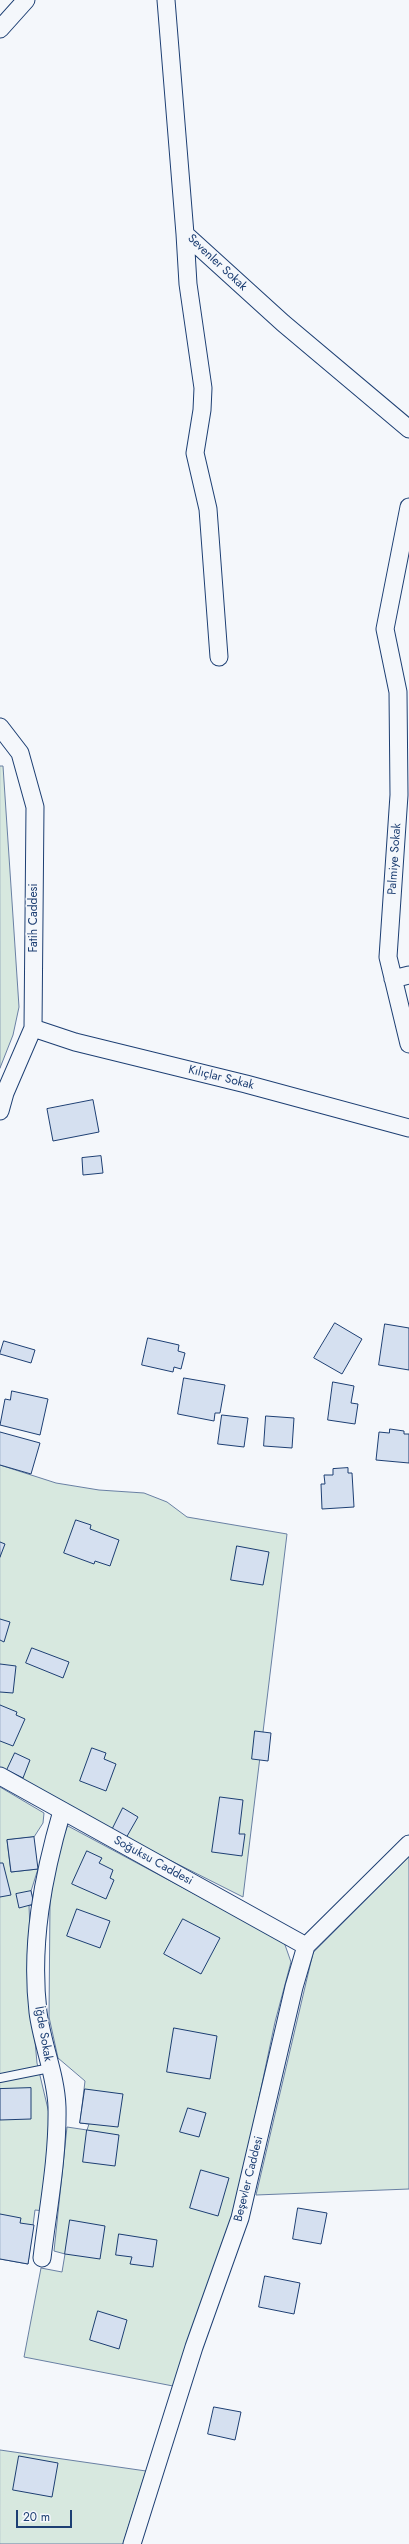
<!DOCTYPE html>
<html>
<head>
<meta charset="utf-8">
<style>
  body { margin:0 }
  #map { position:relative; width:409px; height:2544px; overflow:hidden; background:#f4f7fb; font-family:Jost,sans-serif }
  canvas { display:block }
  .scale { position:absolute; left:16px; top:2510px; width:56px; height:18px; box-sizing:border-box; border:2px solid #1d3f73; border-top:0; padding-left:5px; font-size:12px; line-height:14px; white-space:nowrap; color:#1d3f73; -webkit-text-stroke:3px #f4f7fb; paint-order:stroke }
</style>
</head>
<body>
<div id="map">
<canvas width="409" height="2544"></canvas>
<div class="scale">20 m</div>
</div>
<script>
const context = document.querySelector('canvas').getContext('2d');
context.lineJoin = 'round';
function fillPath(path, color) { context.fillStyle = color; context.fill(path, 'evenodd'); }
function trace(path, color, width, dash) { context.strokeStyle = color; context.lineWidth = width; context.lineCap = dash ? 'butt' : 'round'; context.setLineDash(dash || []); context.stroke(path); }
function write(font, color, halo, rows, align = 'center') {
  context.font = font + ' Jost,sans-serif'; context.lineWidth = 3; context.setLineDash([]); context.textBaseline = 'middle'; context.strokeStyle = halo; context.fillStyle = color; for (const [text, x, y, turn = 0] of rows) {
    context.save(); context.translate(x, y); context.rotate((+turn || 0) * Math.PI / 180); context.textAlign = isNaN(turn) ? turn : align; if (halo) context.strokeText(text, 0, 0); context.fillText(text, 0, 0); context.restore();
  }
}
const green = new Path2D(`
  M0,766H3L19,1007L13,1035L0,1068Z
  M0,1465L56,1483L99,1490L144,1493L167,1502L187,1517L287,1534L243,1897L126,1838L0,1769Z
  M0,1787L44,1813L43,1823L34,1837L7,1840L11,1872L38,1869L31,1891L34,1904L29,1906L35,2041L37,2063L52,2126L45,2211L35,2210L28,2264L0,2259Z
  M68,1826L284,1942L291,1962L275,2022L236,2207L173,2386L24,2357L41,2268L62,2272L65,2254L54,2251L67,2127L87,2130L89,2124L80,2123L85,2081L58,2058L49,2017L50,1902L57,1852Z
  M409,1857V2189L256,2195L313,1953Z
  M0,2450L146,2471L123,2544H0Z`);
const building = new Path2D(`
  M93,1100L99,1132L53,1141L47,1109Z
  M101,1156L103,1173L83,1175L82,1158Z
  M335,1323L362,1339L342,1374L314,1358Z
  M385,1324L409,1328V1370L379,1365Z
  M148,1338L179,1345L178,1351L185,1353L181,1369L174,1367L173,1372L142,1365Z
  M4,1341L35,1350L31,1363L0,1354Z
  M184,1378L225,1385L220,1413H215L214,1421L178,1414Z
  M333,1382L354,1386L351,1403L358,1404L355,1424L328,1420Z
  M12,1391L48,1399L40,1435L0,1425L5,1399L10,1400Z
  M222,1415L248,1418L244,1447L218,1444Z
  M266,1416L294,1418L292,1448L264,1446Z
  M390,1429L404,1431V1434H409V1463L376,1460L379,1432L389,1433Z
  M0,1432L40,1443L31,1474L0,1465Z
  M348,1468V1473H352L354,1507L322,1509L321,1484H325L324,1475H333V1469Z
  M76,1520L91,1525L90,1529L119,1540L110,1566L95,1561L94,1564L64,1553Z
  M0,1542L5,1544L0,1557Z
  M237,1546L269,1552L263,1585L231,1580Z
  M0,1619L10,1622L4,1642L0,1640Z
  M32,1648L69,1662L63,1678L26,1663Z
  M0,1664L16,1666L13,1693L0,1692Z
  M0,1705L17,1712L16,1715L25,1719L13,1746L0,1741Z
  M255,1731L271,1733L268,1761L252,1759Z
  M92,1748L106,1753L104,1759L116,1764L106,1791L80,1781Z
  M15,1753L30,1760L23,1778L7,1770Z
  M220,1797L243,1800L239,1834H245L242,1856L212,1852Z
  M123,1808L138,1817L126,1838L112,1830Z
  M34,1837L38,1869L11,1872L7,1840Z
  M87,1851L102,1858L99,1863L113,1870L110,1878L114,1880L106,1899L72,1884Z
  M0,1863H3L11,1895L0,1897Z
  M31,1891L34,1904L19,1908L16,1894Z
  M77,1909L110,1921L100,1948L67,1936Z
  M183,1919L220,1938L201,1974L164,1954Z
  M174,2028L217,2036L210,2079L167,2072Z
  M31,2088V2119L0,2120V2089Z
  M85,2089L123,2094L118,2127L80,2123Z
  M188,2108L206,2113L199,2137L180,2132Z
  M87,2130L119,2135L115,2166L83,2162Z
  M201,2170L229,2178L218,2216L190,2208Z
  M298,2208L327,2213L321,2244L293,2239Z
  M0,2214L21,2218L20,2223L34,2225L28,2264L0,2259Z
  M70,2220L105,2226L100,2259L65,2254Z
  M119,2234L157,2240L153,2267L130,2264L132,2257L116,2255Z
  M265,2276L300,2283L294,2314L259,2307Z
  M98,2311L127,2320L119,2349L90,2340Z
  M214,2407L241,2412L235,2440L208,2434Z
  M19,2456L58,2463L52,2497L13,2490Z`);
const service = new Path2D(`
  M0,2078L50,2068`);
const minor = new Path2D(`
  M166,0L185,234L283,323L409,429
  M0,29L26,0
  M185,234L188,284L203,388L202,410L195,453L208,509L219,657
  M409,507L385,629L398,692L399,795L388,957L409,1044
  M0,727L20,753L35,807L33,1028L5,1093L0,1111
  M393,979L409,975
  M33,1028L75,1042L246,1084L409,1128
  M0,1776L306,1946
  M42,2258C48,2208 58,2157 57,2107C56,2075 42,2044 38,2012C30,1944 43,1876 62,1811
  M132,2544L194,2347L240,2218L294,1987L306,1946L409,1844`);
const streetNames = [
  ["Sevenler Sokak",217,263,43],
  ["Palmiye Sokak",395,859,-86],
  ["Fatih Caddesi",34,918,-90],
  ["Kılıçlar Sokak",221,1078,14],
  ["Soğuksu Caddesi",153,1861,29],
  ["İğde Sokak",43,2034,80],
  ["Beşevler Caddesi",249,2179,-76]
];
fillPath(green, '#d7e8df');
trace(green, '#687fa3', 1);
fillPath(building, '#d5e0f0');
trace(building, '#1d3f73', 1);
trace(service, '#1d3f73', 10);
trace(minor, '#1d3f73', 19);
trace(service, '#f4f7fb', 8);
trace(minor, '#f4f7fb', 17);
write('12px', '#1d3f73', '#f4f7fb', streetNames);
</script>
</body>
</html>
